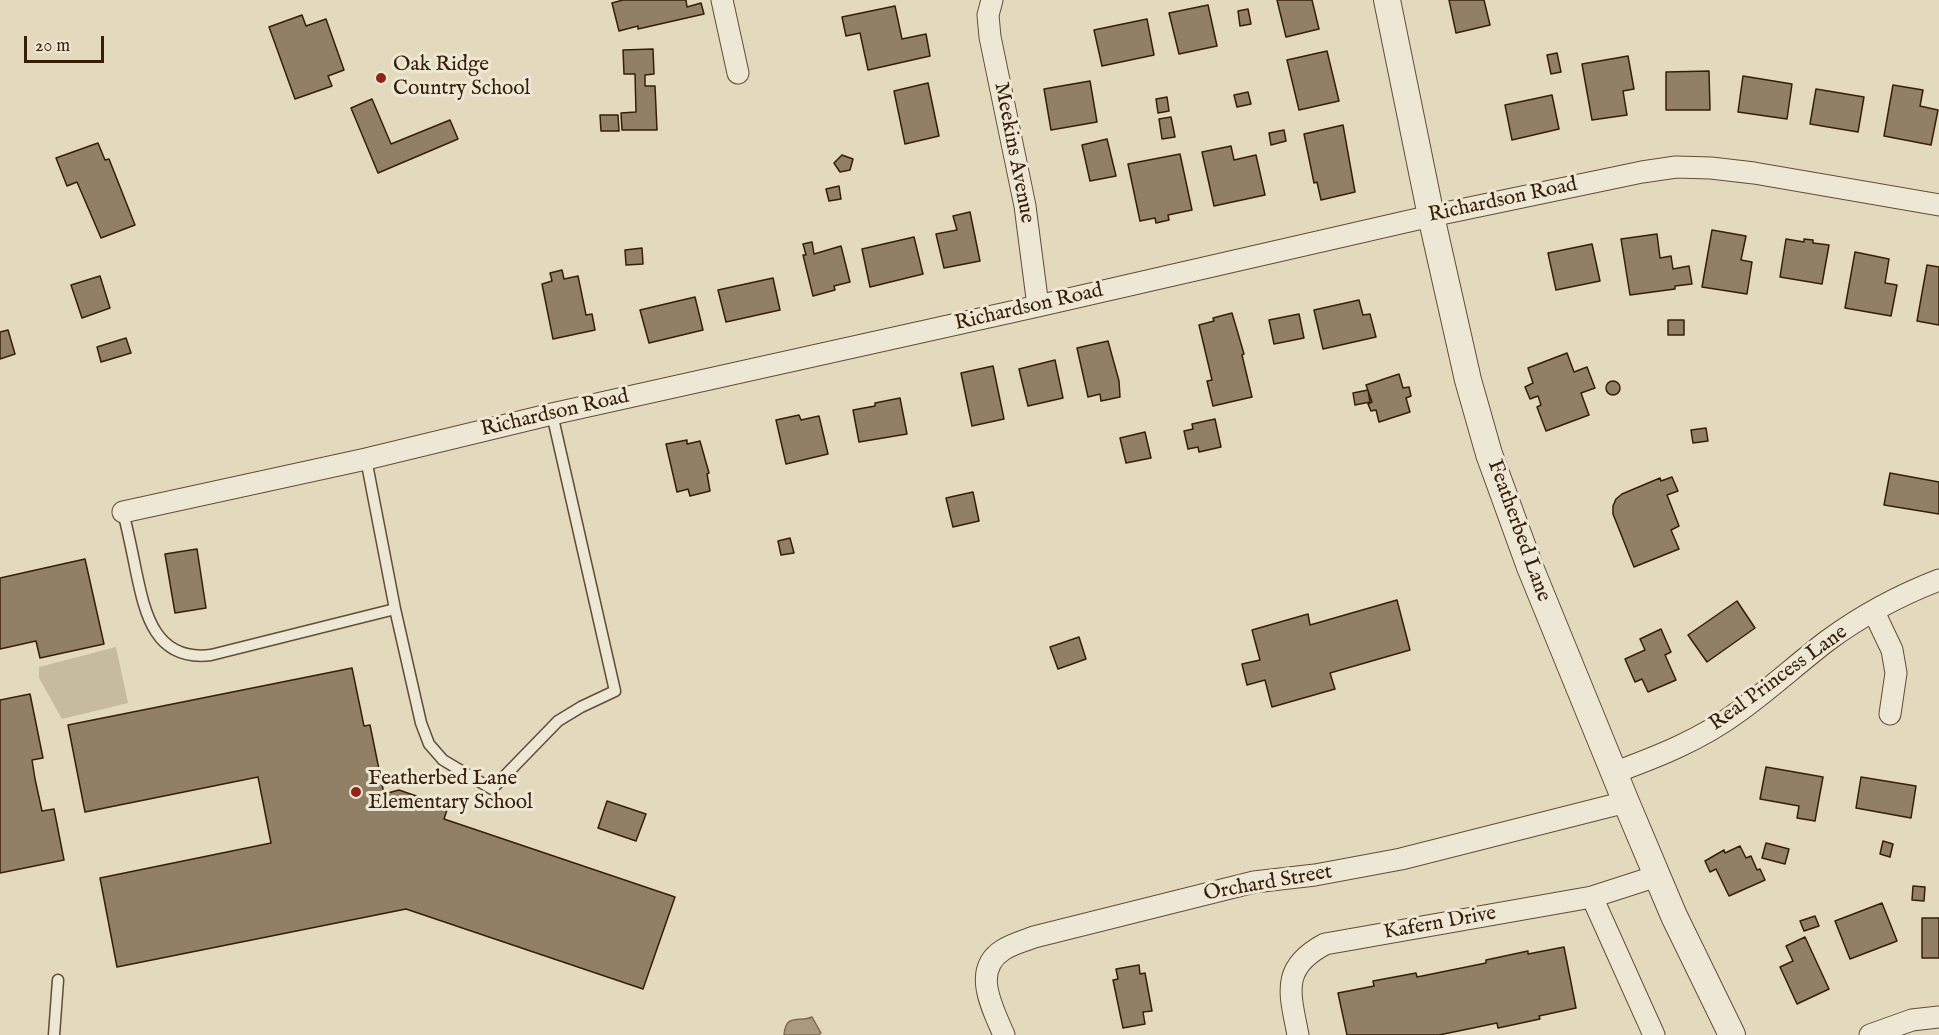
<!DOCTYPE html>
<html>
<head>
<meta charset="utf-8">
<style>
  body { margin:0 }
  #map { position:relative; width:1939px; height:1035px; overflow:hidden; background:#e3dabe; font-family:"IM FELL English",serif }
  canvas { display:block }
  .scale { position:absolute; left:24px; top:36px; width:80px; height:27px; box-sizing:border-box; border:3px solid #381e05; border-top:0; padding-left:8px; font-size:18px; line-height:21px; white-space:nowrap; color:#381e05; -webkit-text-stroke:4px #ede7d5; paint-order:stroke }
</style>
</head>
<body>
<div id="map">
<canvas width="1939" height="1035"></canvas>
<div class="scale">20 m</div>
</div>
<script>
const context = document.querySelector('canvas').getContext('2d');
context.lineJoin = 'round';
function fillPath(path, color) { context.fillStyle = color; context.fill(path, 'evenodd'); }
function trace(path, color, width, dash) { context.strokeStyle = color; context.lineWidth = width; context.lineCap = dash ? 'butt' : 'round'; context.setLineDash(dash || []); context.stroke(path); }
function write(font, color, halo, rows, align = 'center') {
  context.font = font + ' "IM FELL English",serif'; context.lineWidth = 6; context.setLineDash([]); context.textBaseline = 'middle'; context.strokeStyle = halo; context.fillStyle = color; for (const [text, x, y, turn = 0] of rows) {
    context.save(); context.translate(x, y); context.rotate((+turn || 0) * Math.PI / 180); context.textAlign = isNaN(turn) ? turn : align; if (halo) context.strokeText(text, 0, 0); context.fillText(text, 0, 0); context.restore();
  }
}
const green = new Path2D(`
  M116,647L128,703L62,719L39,678V667Z`);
const water = new Path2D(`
  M812,1017L821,1033L818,1035H784C786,1012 800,1023 812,1017Z`);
const building = new Path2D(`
  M623,0H686L687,7L701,3L704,14L638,29V26L619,31L612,3Z
  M1277,0H1312L1319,29L1286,37Z
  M1449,0H1484L1490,25L1456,33Z
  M1208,5L1217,46L1179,54L1169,13Z
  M895,6L902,39L926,34L930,56L868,70L860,33L846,36L842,17Z
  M1248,9L1251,24L1240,26L1238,11Z
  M302,15L306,26L326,19L344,70L328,76L332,86L295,99L269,27Z
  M1147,19L1154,55L1102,66L1094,30Z
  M653,49L654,74L645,75V86H655L657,130H622L621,113L636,112L635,74H624L623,50Z
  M1327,51L1339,101L1299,110L1287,60Z
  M1557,53L1561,72L1551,74L1547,55Z
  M1628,56L1634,89L1623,91L1627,115L1592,120L1582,64Z
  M1709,71L1710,110H1666V72Z
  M1743,76L1792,84L1787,119L1738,112Z
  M1090,81L1097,122L1051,130L1044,89Z
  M928,83L939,136L905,144L894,91Z
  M1893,85L1923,90L1920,106L1938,110L1931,145L1884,136Z
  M1816,89L1864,97L1858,132L1810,124Z
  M1248,92L1251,104L1237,107L1234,95Z
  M1552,95L1559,129L1512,140L1505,105Z
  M1167,97L1169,111L1158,113L1156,99Z
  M372,99L391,144L450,120L458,139L378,173L351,108Z
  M600,115H618L619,131H601Z
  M1171,117L1175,137L1162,139L1159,119Z
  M1343,125L1355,192L1321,200L1317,182L1314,183L1304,134Z
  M1284,130L1286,141L1271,145L1269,133Z
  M1107,139L1116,176L1090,181L1082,145Z
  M98,143L105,160L109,159L135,225L101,238L77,182L67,186L56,158Z
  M1231,146L1234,160L1256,155L1265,195L1214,206L1202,152Z
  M1180,154L1192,210L1168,215L1169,220L1156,223L1155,218L1140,221L1128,164Z
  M842,155L853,159L850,170L840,172L834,163Z
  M839,186L841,199L829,201L826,189Z
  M970,212L980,261L944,268L936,234L957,230L953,216Z
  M1712,230L1746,236L1741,260L1752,262L1747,294L1702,287Z
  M1657,234L1660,258L1671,256L1673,269L1689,266L1692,284L1675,286V289L1630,295L1621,239Z
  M914,237L923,274L870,287L862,249Z
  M1786,239L1804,242V239L1813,240V243L1829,245L1822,284L1780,277Z
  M812,242L814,254L841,246L850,282L834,286L835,290L813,296L803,255H806L803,244Z
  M1592,244L1600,281L1556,290L1548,253Z
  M642,248L643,264L626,265L625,250Z
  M1855,252L1889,259L1885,283L1897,285L1891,316L1845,308Z
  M1927,265L1939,267V325L1917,321Z
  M562,270L564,279L578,276L586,315L592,314L595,330L553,339L542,284L552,281L550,273Z
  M100,276L110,308L82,318L71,285Z
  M773,278L780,310L726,322L718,290Z
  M695,297L703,330L649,343L640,310Z
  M1359,300L1363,315L1370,314L1376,337L1323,349L1314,310Z
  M1232,313L1244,354L1242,355L1252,397L1213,406L1207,381L1212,380L1199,325L1214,321L1213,318Z
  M1299,314L1304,338L1274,344L1269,320Z
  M1668,320H1684V335H1668Z
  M8,330L15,354L0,359V332Z
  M126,338L131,353L101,362L97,347Z
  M1108,341L1119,381L1120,397L1101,401L1100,394L1088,397L1077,348Z
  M1567,353L1574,372L1587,367L1595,388L1581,393L1589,415L1546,431L1537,407L1541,405L1538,396L1530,399L1525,387L1533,383L1528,368Z
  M1055,360L1063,398L1028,406L1019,369Z
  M993,366L1004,419L972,426L961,373Z
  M1399,374L1403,388L1409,387L1411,396L1406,398L1410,412L1379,422L1376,410L1371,411L1368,404L1372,402L1366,385Z
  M1606 388a7 7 0 1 1 14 0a7 7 0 1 1-14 0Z
  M1368,390L1370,402L1355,405L1353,393Z
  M900,398L907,434L859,442L853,410L875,406V403Z
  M799,415L801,420L819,416L828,454L786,464L776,420Z
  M1215,419L1221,447L1199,452L1198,447L1188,449L1184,431L1193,429L1192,424Z
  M1706,428L1708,441L1693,443L1691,430Z
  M1145,432L1151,458L1126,463L1120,438Z
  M687,440V444L700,441L709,473L707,474L710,491L690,496L688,489L677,492L666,444Z
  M1890,473L1939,482V514L1884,505Z
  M1672,477L1678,491L1667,495L1679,526L1671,530L1679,549L1634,567L1613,514V506L1616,499L1622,494L1660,478L1661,481Z
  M973,492L979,521L953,527L946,498Z
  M790,538L794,553L781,555L778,541Z
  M197,549L206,608L175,613L165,554Z
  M85,559L104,644L40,658L36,641L0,649V578Z
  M1397,600L1410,650L1330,673L1335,689L1272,707L1265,680L1247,685L1242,664L1260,660L1252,630L1308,614L1310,625Z
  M1737,601L1755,628L1707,662L1688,635Z
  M1661,629L1671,652L1665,655L1676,680L1648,692L1642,679L1635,682L1625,659L1645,650L1640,639Z
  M1079,637L1086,659L1058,669L1050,647Z
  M352,668L364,726L370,725L384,794L399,790L448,807L444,819L675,897L643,989L406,909L117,967L100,878L271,843L258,777L85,812L68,725Z
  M30,694L43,758L32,760L35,779L42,811L54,809L64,860L0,873V700Z
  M1766,767L1823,777L1815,821L1797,818L1799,806L1760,799Z
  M1861,777L1916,786L1911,818L1856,808Z
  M607,801L646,814L636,841L598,828Z
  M1883,841L1893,844L1890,857L1880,854Z
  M1766,843L1789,849L1785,864L1762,858Z
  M1740,846L1746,858L1751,856L1757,870L1760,869L1765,880L1729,896L1716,869L1710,872L1705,861L1724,850L1725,853Z
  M1913,886L1925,887L1924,901L1912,900Z
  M1882,903L1897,941L1850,959L1835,921Z
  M1815,916L1819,926L1804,931L1800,921Z
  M1922,918H1939V958H1922Z
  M1805,937L1829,989L1797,1004L1780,967L1793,961L1786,946Z
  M1564,947L1576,1008L1539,1016L1540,1019L1498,1028L1497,1023L1439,1035H1347L1338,993L1374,986L1373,981L1416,973L1417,977L1486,963V960L1528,951V954Z
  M1139,965L1140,974L1145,973L1152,1011L1143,1012L1145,1024L1123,1028L1113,980L1118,979L1116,969Z`);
const service = new Path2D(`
  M123,512C128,531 132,551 136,571C145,614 155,662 211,655L395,609L366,459
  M395,609L421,723L429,744L443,760L492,789L558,721L581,707L615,691L552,414
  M54,1035L58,980`);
const minor = new Path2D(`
  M722,0L738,73
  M992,0L988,15L990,37L1025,206L1038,306
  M123,512L366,459L552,414L1038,306L1431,216L1642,172L1676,167L1711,168L1754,173L1939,205
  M1874,612L1892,650L1896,673L1890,714
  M1616,772C1659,756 1700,740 1738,712C1769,690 1797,664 1827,641C1861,616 1900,595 1939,580
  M1592,897L1654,1035
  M1004,1035C993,1009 971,970 1003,950C1012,944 1024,941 1034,937L1254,882L1315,875L1401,859L1626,802
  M1298,1035C1290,993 1280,968 1325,944L1592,897L1657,876
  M1870,1035L1912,1020L1939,1017`);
const tertiary = new Path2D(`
  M1387,0L1431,216L1468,380L1489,454L1530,567L1626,802L1674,916L1732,1035`);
const markers = [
  [381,78,6,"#8f2418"],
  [356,792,6,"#8f2418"]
];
const poiNames = [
  ["Oak Ridge",393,66],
  ["Country School",393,90],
  ["Featherbed Lane",368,780],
  ["Elementary School",368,804]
];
const streetNames = [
  ["Meekins Avenue",1013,153,79],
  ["Richardson Road",1503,201,-12],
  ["Richardson Road",1029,308,-13],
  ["Richardson Road",555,414,-13],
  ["Featherbed Lane",1518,531,70],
  ["Real Princess Lane",1779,679,-36],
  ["Orchard Street",1268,884,-10],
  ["Kafern Drive",1440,924,-10]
];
fillPath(green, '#c6ba9f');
fillPath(water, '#a99a7f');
trace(water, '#7c684e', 1.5);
fillPath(building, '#918065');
trace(building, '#381e05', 1.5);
trace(service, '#634d33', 13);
trace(minor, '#634d33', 23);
trace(tertiary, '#634d33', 28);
trace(service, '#ede7d5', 10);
trace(minor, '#ede7d5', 21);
trace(tertiary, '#ede7d5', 26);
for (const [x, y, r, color] of markers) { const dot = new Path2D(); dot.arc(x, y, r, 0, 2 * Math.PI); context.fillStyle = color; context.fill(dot); trace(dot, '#ede7d5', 2); }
write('21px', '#381e05', '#ede7d5', poiNames, 'left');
write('21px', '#381e05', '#ede7d5', streetNames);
</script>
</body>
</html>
